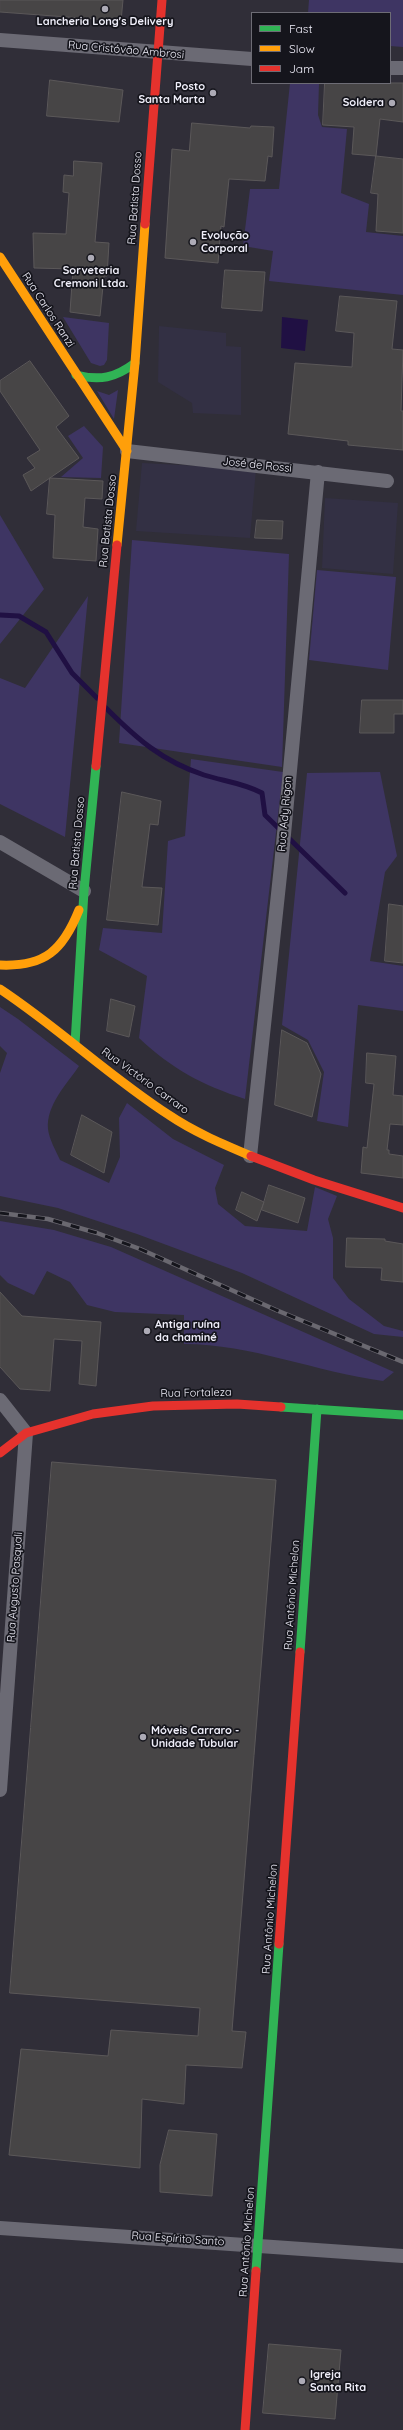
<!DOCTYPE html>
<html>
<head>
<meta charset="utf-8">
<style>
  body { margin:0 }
  #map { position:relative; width:403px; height:2430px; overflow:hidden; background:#302e38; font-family:Quicksand,sans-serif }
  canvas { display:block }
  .legend { position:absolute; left:251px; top:12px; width:140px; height:72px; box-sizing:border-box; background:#15151c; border:1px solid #6d6c75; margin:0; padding:5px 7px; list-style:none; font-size:12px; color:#f0effa }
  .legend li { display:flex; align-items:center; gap:8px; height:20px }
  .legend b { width:20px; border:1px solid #6d6c75 }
</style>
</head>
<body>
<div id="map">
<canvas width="403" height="2430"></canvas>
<ul class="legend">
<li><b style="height:5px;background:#30b455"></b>Fast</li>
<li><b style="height:5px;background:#ff9f0a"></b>Slow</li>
<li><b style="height:5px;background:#e5322d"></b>Jam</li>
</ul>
</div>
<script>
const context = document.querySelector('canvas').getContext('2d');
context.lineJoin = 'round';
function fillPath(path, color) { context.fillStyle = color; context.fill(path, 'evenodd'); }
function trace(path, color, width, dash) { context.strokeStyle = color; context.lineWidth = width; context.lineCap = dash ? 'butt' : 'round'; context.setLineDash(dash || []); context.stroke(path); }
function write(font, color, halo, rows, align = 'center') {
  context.font = font + ' Quicksand,sans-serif'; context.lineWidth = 3.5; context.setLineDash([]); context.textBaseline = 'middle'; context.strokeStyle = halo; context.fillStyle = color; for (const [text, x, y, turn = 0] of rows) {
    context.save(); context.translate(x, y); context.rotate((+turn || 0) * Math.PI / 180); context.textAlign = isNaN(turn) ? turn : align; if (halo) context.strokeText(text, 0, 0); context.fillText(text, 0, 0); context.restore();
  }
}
const built = new Path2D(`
  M159,326L226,333V346L241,347V415L193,413L192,403L158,382Z
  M142,463L256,469L250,538L136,531Z
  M325,498L398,503L393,574L322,568Z`);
const green = new Path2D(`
  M309,0H403V47L390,46V13H308Z
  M290,83H319L318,115L322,127L347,129L341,193L369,204L366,232L403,236V295L269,281L273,251L243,246L250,189H279Z
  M63,317L109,323L107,360L104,365L100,366L91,363Z
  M118,390L114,419L97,391L109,395Z
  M84,426L103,447L101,478L61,477L83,458L68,436Z
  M0,515L44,589L0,644Z
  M132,540L289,554L282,767L119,743Z
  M317,570L396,577L388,670L309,660Z
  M88,596L65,837L0,804V678L25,688Z
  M191,759L283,772L245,1099C202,1085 172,1069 139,1038L147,976L99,950L103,928L162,933L168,841L185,836Z
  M380,772L397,856L385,872L370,961L403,966V1011L358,1005L348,1127L317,1121L324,1072L308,1040L282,1025L307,773Z
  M0,1007L18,1019L79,1066C67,1084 46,1105 48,1129C49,1139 56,1151 60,1160L109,1183L120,1157L119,1118L127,1103L173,1139L224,1165L215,1188L218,1204L245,1226L307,1231L315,1187L337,1196L328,1219L333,1238V1278L349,1299L384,1326L403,1331V1337L374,1334L242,1273L137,1234L58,1208L0,1196V1073L7,1053L0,1046Z
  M0,1221L54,1230L111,1247L394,1372L383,1381C316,1372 251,1344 184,1344V1315L115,1312L87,1305L70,1282L47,1271L34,1295L8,1283L0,1275Z`);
const water = new Path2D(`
  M282,317L308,320L305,351L281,348Z`);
const stream = new Path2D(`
  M0,615L19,616L46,632L72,673L97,698
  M106,708C137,739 162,761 204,775C223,781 244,783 262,793L265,815L345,893`);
const building = new Path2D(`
  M0,0H123L121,21L0,12Z
  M50,80L123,90L119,122L47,116Z
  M325,83H403V122L380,119L376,156L352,154L354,127L323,125Z
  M192,123L250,128L251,126L274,127L272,157L268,156L265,181L229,179L224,227L221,226L218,263L165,258L172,149L189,151Z
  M376,156L403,159V233L376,231L378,194L371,193Z
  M74,161L102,163L95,242L109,243L107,276H104L100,316L70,312L73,269L34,268L33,233L66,234L69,193L63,192L64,175L73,176Z
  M225,270L265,272L262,311L222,308Z
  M340,296L397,301L392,349L403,350L401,411H403V450L348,445V441L288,434L295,363L352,367L354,333L336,331Z
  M30,361L69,416L56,427L79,458L31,491L23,475L35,468L27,458L40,450L0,391V381Z
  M50,478L103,481L102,499L85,498L83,527L98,529L96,561L53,558L55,515L47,514Z
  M257,520L283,521L282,539L255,538Z
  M362,700H403V714H394V733H360Z
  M122,792L161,801L158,825L150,824L142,887L162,888L158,925L107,920Z
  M389,904L403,906V963L385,961Z
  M111,999L135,1006L129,1037L107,1031Z
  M282,1030L307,1043L321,1074L312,1117L275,1105Z
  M367,1053L396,1056L393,1095L403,1096V1125L390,1124L387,1150H389V1154L403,1156V1178L361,1173L363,1147L367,1148L374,1084L366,1083Z
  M82,1115L112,1132L104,1173L71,1155Z
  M269,1185L305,1198L298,1223L262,1210Z
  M242,1192L264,1202L257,1221L236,1210Z
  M347,1238L385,1239V1241L403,1244V1282L381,1280L382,1268L346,1267Z
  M0,1292L22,1316L101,1322L96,1386L79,1384L82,1341L54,1339L50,1391L20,1389L0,1367Z
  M52,1462L276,1480L232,2031L246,2032L242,2068L186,2065L184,2104L142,2099L140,2168L9,2155L21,2049L108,2056L111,2030L198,2036L200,2008L10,1993Z
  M169,2130L217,2134L212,2196L160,2192V2165Z
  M269,2344L341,2350L335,2419L263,2413Z`);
const street = new Path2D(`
  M0,40L252,59
  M390,68H403
  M127,451L387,481
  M0,842L84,891
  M250,1156L281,866L318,472
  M0,1400L26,1433L0,1790
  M0,2228L403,2256`);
const fast = new Path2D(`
  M76,375C100,381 115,378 135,363
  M75,1044L84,891L96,766
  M281,1407L403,1415
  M300,1652L317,1409
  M256,2271L279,1944`);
const slow = new Path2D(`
  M0,257L127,451
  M117,545L135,363L145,224
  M0,965C45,967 63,950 79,910
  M0,989C59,1028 110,1077 169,1115C194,1132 223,1144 251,1156`);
const jam = new Path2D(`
  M145,224L162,0
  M96,766L117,545
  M251,1156L314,1180L403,1208
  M0,1453L26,1433L93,1414L153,1406L237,1404L281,1407
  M279,1944L300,1652
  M245,2430L256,2271`);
const rail = new Path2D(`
  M0,1213L48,1219L97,1233L140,1249L276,1310L403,1362`);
const markers = [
  [105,9,4,"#adabb6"],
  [213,93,4,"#adabb6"],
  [392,103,4,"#adabb6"],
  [193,242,4,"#adabb6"],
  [91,258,4,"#adabb6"],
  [147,1331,4,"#adabb6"],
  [143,1737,4,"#adabb6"],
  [302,2381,4,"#adabb6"]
];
const poiNames = [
  ["Lancheria Long's Delivery",105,22,"center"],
  ["Posto",205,87,"right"],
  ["Santa Marta",205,100,"right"],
  ["Soldera",384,103,"right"],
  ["Evolução",201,236],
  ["Corporal",201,249],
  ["Sorveteria",91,271,"center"],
  ["Cremoni Ltda.",91,284,"center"],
  ["Antiga ruína",155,1325],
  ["da chaminé",155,1338],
  ["Móveis Carraro -",151,1731],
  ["Unidade Tubular",151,1744],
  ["Igreja",310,2375],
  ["Santa Rita",310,2388]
];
const streetNames = [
  ["Rua Cristóvão Ambrosi",126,50,5],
  ["Rua Batista Dosso",135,198,-86],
  ["Rua Carlos Ranzi",48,310,57],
  ["José de Rossi",257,465,6],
  ["Rua Batista Dosso",108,521,-84],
  ["Rua Ady Rigon",285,814,-85],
  ["Rua Batista Dosso",77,843,-85],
  ["Rua Victório Carraro",145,1081,36],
  ["Rua Fortaleza",196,1393,-1],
  ["Rua Augusto Pasquali",15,1587,-86],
  ["Rua Antônio Michelon",292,1595,-86],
  ["Rua Antônio Michelon",270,1919,-86],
  ["Rua Espírito Santo",178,2239,4],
  ["Rua Antônio Michelon",247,2242,-86]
];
fillPath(built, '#333044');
fillPath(green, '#3e3563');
fillPath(water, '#201043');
trace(stream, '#201043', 5);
fillPath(building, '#474546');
trace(building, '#5b5859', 1);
trace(street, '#6b6a74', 14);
trace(fast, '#30b455', 9);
trace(slow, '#ff9f0a', 9);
trace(jam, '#e5322d', 9);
trace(rail, '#6a6870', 4.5);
trace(rail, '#15151c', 3, [9]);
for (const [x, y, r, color] of markers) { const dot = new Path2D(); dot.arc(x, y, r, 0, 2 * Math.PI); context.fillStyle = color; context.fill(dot); trace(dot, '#15151c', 1.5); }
write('bold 11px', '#f0effa', '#15151c', poiNames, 'left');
write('11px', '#f0effa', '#15151c', streetNames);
</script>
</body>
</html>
